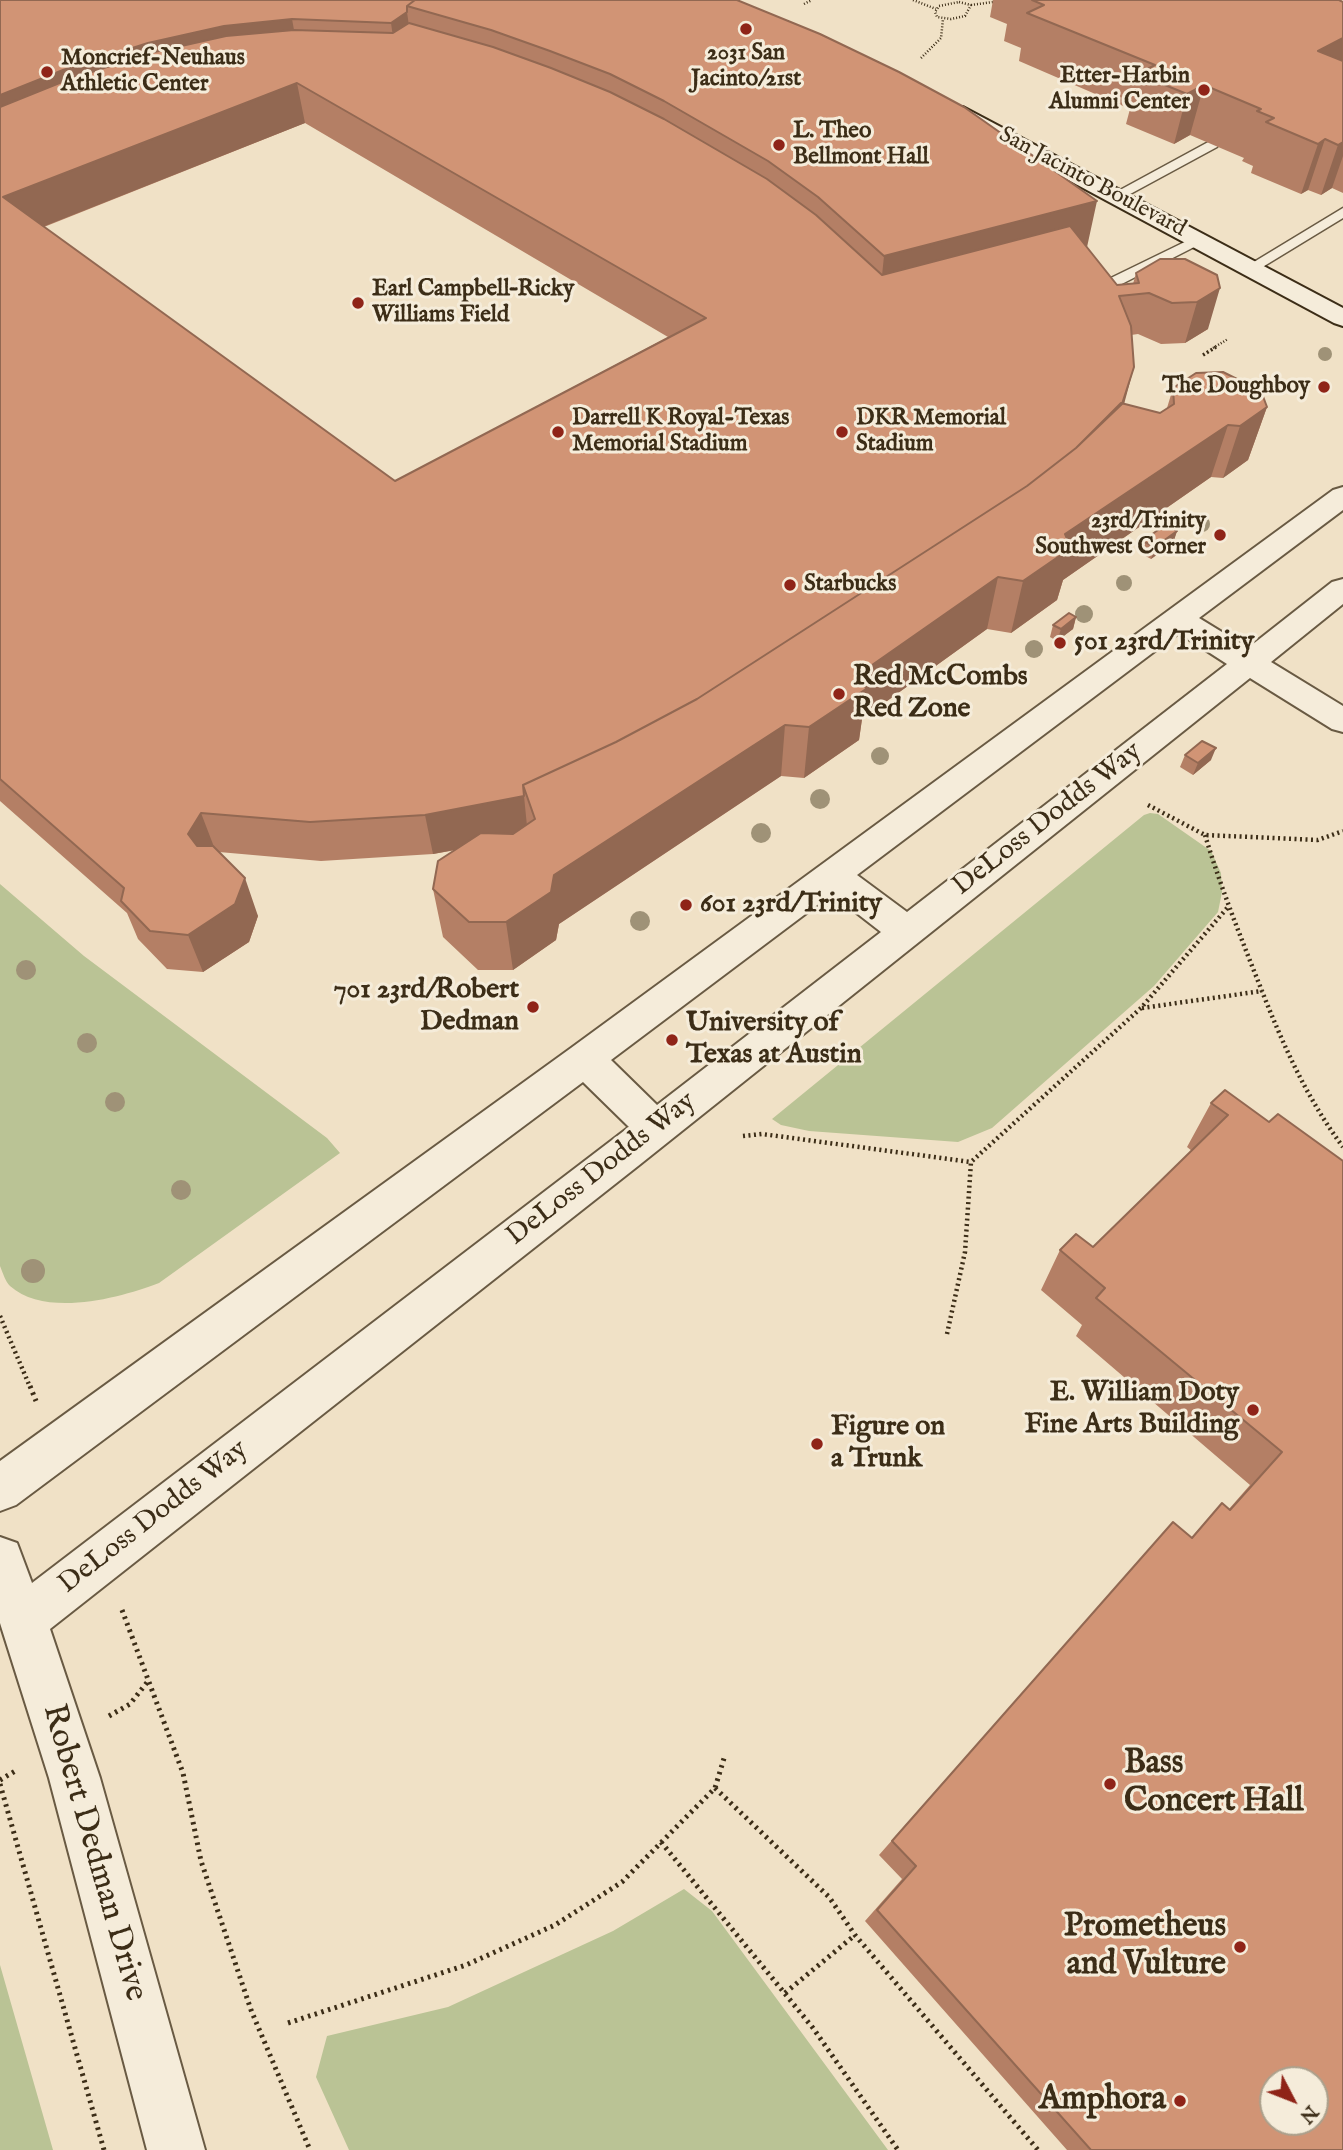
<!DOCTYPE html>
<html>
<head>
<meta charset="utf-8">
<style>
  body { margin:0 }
  #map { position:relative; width:1343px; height:2150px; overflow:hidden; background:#f0e1c6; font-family:"IM FELL English",serif }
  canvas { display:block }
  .north { position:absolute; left:1259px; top:2066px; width:70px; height:70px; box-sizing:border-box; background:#f5ecda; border:2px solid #aba08c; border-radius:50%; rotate:132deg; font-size:19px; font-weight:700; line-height:28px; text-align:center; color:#3c2d17 }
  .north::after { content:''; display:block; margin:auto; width:24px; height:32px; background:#8f2418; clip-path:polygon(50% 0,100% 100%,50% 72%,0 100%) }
</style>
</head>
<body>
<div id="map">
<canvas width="1343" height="2150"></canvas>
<div class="north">N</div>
</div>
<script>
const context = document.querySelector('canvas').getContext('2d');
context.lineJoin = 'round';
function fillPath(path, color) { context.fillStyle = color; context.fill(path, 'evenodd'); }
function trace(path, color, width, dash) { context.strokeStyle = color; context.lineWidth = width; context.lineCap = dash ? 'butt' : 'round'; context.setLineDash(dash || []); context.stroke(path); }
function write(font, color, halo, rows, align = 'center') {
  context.font = font + ' "IM FELL English",serif'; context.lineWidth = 6; context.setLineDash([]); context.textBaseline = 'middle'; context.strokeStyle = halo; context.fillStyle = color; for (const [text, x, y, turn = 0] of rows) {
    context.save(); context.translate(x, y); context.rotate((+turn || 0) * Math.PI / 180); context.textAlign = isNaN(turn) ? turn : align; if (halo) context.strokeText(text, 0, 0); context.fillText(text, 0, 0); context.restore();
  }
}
const green = new Path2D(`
  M1150,813L1158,814L1211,851L1221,873L1222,892L1218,912L1154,986L992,1128L958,1142L809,1131L781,1125L772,1119L1144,815Z
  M0,884L84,956L327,1138L340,1153L159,1283C120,1298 46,1318 10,1286C5,1281 3,1273 0,1266Z
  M684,1889L712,1911L888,2150H349L316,2077L327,2036L448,2007L613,1931Z
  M0,1965L53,2150H0Z`);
const pathFar3 = new Path2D(`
  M913,0L936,9
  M959,2L971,5L965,16L951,19L937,17L935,12L939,6Z
  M804,4L812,0
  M971,5L1008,0
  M921,58L941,38L943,19
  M1213,348L1228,339`);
const pathFar2 = new Path2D(`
  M1203,355L1216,347`);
const pathFar1 = new Path2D(`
  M1148,805L1205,835L1318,840L1343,831
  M1205,835C1220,885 1239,933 1258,981C1281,1040 1305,1096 1343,1147
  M1142,1008L1262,991
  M743,1136L762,1134L971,1162
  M0,1316L30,1387
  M947,1334L965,1252L971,1162L1141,1008L1228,907`);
const path = new Path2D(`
  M30,1386L36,1401
  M122,1610L183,1773L201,1861L251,2010L310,2150
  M109,1716L130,1704L149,1680
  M0,1780L17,1770
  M0,1784L104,2150
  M715,1788L829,1897L855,1935L1038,2150
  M661,1842L813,2028L898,2150
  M785,1993L855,1935
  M288,2023L466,1965L555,1925L622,1882L715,1788L725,1755`);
const lane = new Path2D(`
  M1212,140L1219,144L1217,147L1121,199L1116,200L1109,196Z
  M1343,208V218L1256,271H1246L1244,268Z
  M1197,236L1204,240L1202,243L1108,291L1087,297L1080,293Z`);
const street = new Path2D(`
  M1343,487V510L1199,618L1248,648L1332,582L1343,579V604L1271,662L1343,706V732L1332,729L1250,678L638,1166L50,1629L100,1778L205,2150H147L49,1778L0,1623V1537L17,1543L32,1583L629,1127L583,1082L16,1505L0,1511V1461L571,1048L1333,490ZM1179,633L1227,664L907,912L857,875ZM832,894L881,932L657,1105L611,1060Z`);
const secondary = new Path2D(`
  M963,107L1343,308V326L1334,323L955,119L952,114L955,109Z`);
const trees = [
  [1325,354,7],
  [1202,524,8],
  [1124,583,8],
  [1084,614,9],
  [1034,649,9],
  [880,756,9],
  [820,799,10],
  [761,833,10],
  [640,921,10],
  [26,970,10],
  [87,1043,10],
  [115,1102,10],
  [181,1190,10],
  [33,1271,12]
];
const wall = new Path2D(`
  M0,0H737L1087,247L1117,285L1133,284L1136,273L1185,259L1208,329L1185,343L1161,344L1138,334L1131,335L1124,404L1160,413L1167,408L1173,388L1267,407L1248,460L1223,478L1211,477L1063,580L1057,600L1011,633L987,629L862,719L859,740L804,778L781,776L559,924L556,940L513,970H478L443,937L433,889L456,850L433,854L321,861L219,852L258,916L249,942L203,972L167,969L138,939L127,913L0,801ZM305,123L668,337L395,481L44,227Z
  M993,0H1339L1343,2V193L1332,188L1321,195L1308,190L1301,194L1251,173L1253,166L1242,161L1244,158L1190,135L1174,144L1126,124L1130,109L1019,61L1021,48L1004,41L1007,24L990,17Z
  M1177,531L1173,543L1151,559L1140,553L1143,541Z
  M1076,617L1073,629L1057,641L1050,637L1053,625Z
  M1185,755L1211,760L1193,775L1180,767Z
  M1211,1103L1269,1122L1343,2150H1067L865,1921L902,1879L879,1855L1173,1522L1191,1538L1222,1503L1229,1509L1250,1485L1076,1336L1082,1325L1041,1290L1060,1250L1093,1247L1192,1151L1187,1147Z`);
const shadedWall = new Path2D(`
  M407,12L414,61L398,72L391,23Z
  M292,19L301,68L0,152V95L63,70L148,43L224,26Z
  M1343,38V78L1318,51Z
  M297,83L305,123L17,237L3,197Z
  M1204,85L1190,135L1174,144L1187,94Z
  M1325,139L1308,190L1301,194L1318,144Z
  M1343,142V156L1332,188L1321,195L1338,145Z
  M1097,201L1084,261L878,315L884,256Z
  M1220,288L1208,329L1185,343L1197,302Z
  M1134,367L1123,408L1016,539Z
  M1267,407L1248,460L1223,478L1240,426Z
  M1228,425L1211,477L1063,580L1057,600L1011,633L1023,581L1065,534Z
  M1177,531L1173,543L1151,559L1155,547Z
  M998,577L987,629L862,719L859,740L804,778L809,727L862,672Z
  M1076,617L1073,629L1057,641L1061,629Z
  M785,725L781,776L559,924L556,940L513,970L506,922L554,875Z
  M1216,748L1211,760L1193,775L1198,763Z
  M524,796L528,836L433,854L425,815Z
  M201,813L216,852L203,873L188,834Z
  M245,878L258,916L249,942L203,972L188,935Z`);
const building = new Path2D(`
  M0,0H415L407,6V12L391,23L292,19L224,26L148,43L63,70L0,95Z
  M415,0H737L820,34L899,72L964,107L1097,201L884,256L818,197L768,161L664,101L610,74L550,51L491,30L407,6Z
  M1032,0H1339L1343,2V38L1318,51L1343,61V142L1338,145L1325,139L1318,144L1266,122L1274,118L1257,111L1261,109L1204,85L1187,94L1138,74L1155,65L1027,13L1044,5Z
  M409,23L493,47L551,68L610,92L664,119L767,179L816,215L882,275L1070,226L1117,285L1139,283L1136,273L1160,259H1185L1217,275L1220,288L1197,302L1172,303L1149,293L1119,296L1131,326L1134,367L1122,404L1076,448L1027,486L697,699L616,742L523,785L524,796L425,815L310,822L201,813L188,834L197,846H213L245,878L235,904L188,935L150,931L121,901L124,888L0,779V107L67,80L150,53L226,36L294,30L393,33ZM297,83L706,318L395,481L3,197Z
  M1223,372L1261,391L1267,407L1240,426L1228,425L1065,534L1071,548L1023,581L998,577L862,672L866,689L809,727L785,725L554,875L551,892L506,922H469L433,889L438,861L481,833L513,834L535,819L523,785L616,742L697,699L1027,486L1076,448L1121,403L1160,413L1174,404L1173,388L1196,373Z
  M1166,524L1177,531L1155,547L1143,541Z
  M1069,613L1076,617L1061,629L1053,625Z
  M1202,741L1216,748L1198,763L1185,755Z
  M1225,1090L1269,1122L1278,1114L1343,1161V2150H1091L877,1910L916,1866L892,1841L1173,1522L1192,1538L1222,1503L1230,1510L1282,1452L1096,1298L1105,1288L1060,1250L1076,1234L1093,1247L1228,1115L1211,1103ZM1273,2080H1315V2122H1273Z`);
const markers = [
  [746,29,7,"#8f2418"],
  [47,72,7,"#8f2418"],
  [1204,90,7,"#8f2418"],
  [779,145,7,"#8f2418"],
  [358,303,7,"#8f2418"],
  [1324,387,7,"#8f2418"],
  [558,432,7,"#8f2418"],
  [842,432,7,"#8f2418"],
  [1220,535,7,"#8f2418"],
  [790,585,7,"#8f2418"],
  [1060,643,7,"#8f2418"],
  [839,694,7,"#8f2418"],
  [686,905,7,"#8f2418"],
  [533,1007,7,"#8f2418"],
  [672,1040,7,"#8f2418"],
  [1253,1410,7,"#8f2418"],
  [817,1444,7,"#8f2418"],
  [1110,1784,7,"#8f2418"],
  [1240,1947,7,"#8f2418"],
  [1180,2101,7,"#8f2418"]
];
const farPoinames = [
  ["2031 San",746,54,"center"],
  ["Jacinto/21st",746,80,"center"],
  ["Moncrief-Neuhaus",61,59],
  ["Athletic Center",61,85],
  ["Etter-Harbin",1190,77,"right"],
  ["Alumni Center",1190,103,"right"],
  ["L. Theo",793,132],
  ["Bellmont Hall",793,158],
  ["Earl Campbell–Ricky",372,290],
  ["Williams Field",372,316],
  ["The Doughboy",1310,387,"right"],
  ["Darrell K Royal-Texas",572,419],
  ["Memorial Stadium",572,445],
  ["DKR Memorial",856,419],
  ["Stadium",856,445],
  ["23rd/Trinity",1206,522,"right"],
  ["Southwest Corner",1206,548,"right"],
  ["Starbucks",804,585]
];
const farStreetnames = [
  ["San Jacinto Boulevard",1092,183,28]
];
const poiNames = [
  ["501 23rd/Trinity",1074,643],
  ["Red McCombs",853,678],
  ["Red Zone",853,710],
  ["601 23rd/Trinity",700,905],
  ["701 23rd/Robert",519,991,"right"],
  ["Dedman",519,1023,"right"],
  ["University of",686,1024],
  ["Texas at Austin",686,1056],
  ["E. William Doty",1239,1394,"right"],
  ["Fine Arts Building",1239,1426,"right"],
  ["Figure on",831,1428],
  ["a Trunk",831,1460]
];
const streetNames = [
  ["DeLoss Dodds Way",1048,820,-38],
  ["DeLoss Dodds Way",602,1170,-38],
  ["DeLoss Dodds Way",154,1518,-38]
];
const nearPoinames = [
  ["Bass",1124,1765,"left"],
  ["Concert Hall",1124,1803,"left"],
  ["Prometheus",1226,1928],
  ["and Vulture",1226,1966],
  ["Amphora",1166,2101]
];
const nearStreetnames = [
  ["Robert Dedman Drive",93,1853,74]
];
fillPath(green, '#bac395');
trace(lane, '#695a43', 3);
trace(street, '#695a43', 4);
trace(secondary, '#3c2d17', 4);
trace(pathFar3, '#3c2d17', 2.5, [1, 2]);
trace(pathFar2, '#3c2d17', 3.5, [2, 2.5]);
trace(pathFar1, '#3c2d17', 4.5, [2, 3.5]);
trace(path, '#3c2d17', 5, [2.5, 4.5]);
fillPath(lane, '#f5ecda');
fillPath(street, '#f5ecda');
fillPath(secondary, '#f5ecda');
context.fillStyle = '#9f9277';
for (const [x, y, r] of trees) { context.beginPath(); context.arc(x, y, r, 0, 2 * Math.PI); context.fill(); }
fillPath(wall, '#b47f65');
fillPath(shadedWall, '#926852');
fillPath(building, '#d19475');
trace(building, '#926852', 2);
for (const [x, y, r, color] of markers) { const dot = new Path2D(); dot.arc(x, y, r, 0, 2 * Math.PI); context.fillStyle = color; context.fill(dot); trace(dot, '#f5ecda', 2.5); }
write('bold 23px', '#3c2d17', '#f5ecda', farPoinames, 'left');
write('23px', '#3c2d17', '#f5ecda', farStreetnames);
write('bold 28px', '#3c2d17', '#f5ecda', poiNames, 'left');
write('28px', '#3c2d17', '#f5ecda', streetNames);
write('bold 33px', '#3c2d17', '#f5ecda', nearPoinames, 'right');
write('33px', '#3c2d17', '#f5ecda', nearStreetnames);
</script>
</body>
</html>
